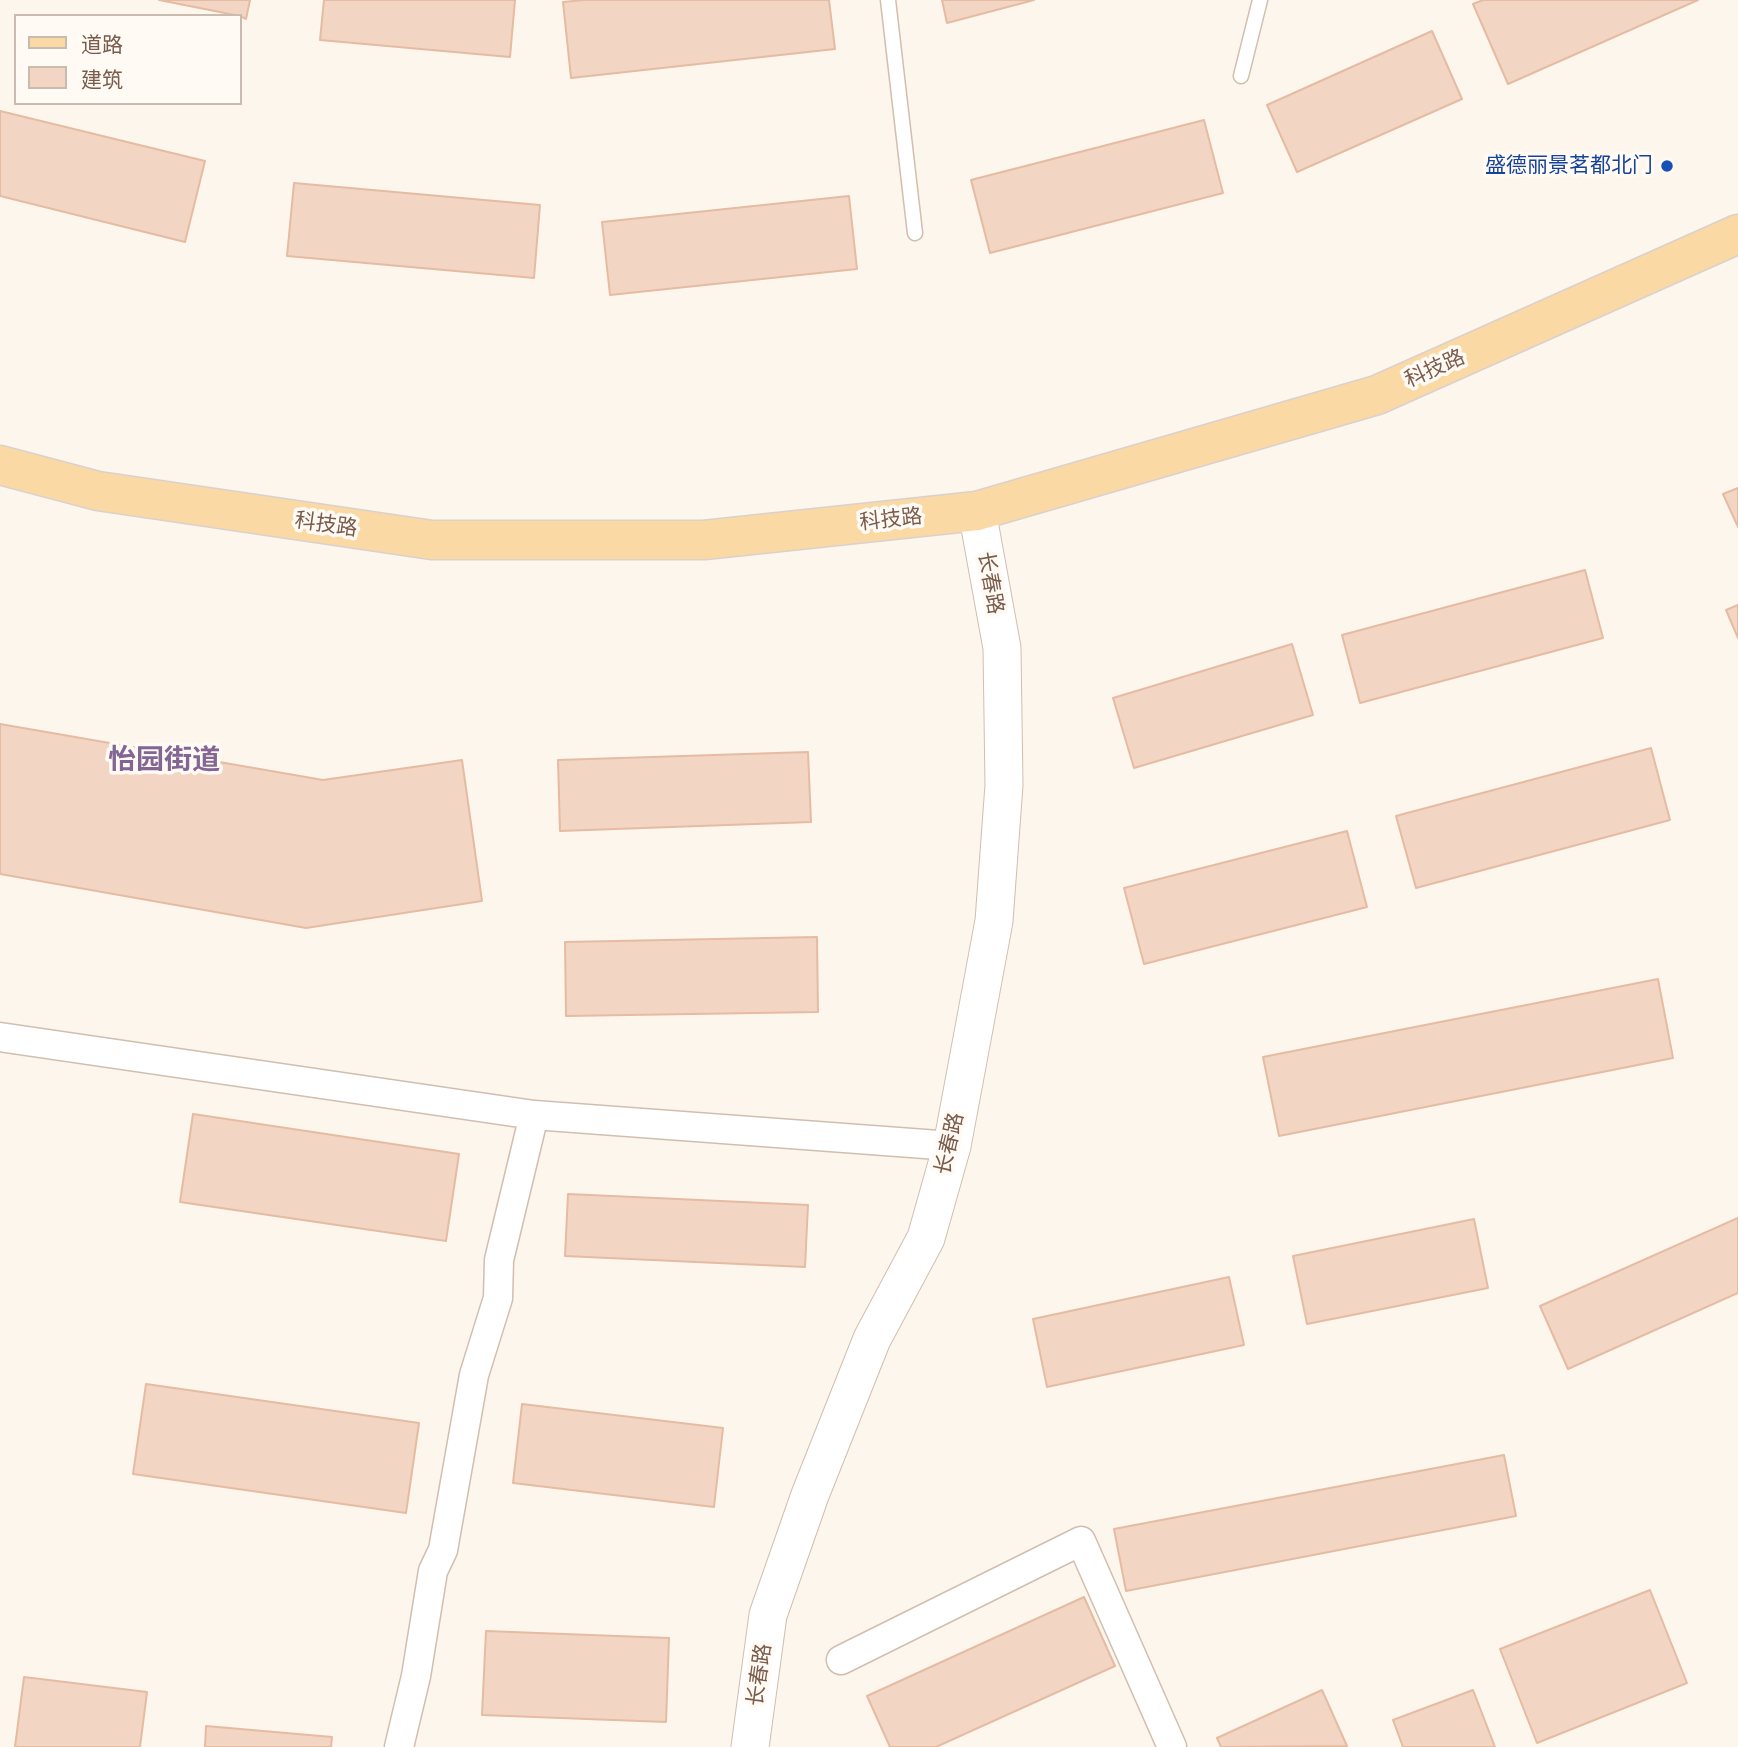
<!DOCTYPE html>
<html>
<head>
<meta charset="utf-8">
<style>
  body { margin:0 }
  #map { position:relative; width:1738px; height:1747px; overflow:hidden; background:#fdf6ec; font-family:"Noto Sans","Noto Sans SC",sans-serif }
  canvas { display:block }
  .legend { position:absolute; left:14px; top:14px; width:228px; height:91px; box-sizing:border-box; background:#fffaf3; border:2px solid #cabbb1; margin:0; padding:9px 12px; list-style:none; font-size:21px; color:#7a5c4d }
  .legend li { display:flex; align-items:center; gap:14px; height:35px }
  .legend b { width:35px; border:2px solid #cabbb1 }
</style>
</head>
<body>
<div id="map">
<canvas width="1738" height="1747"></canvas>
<ul class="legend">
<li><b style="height:9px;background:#fbd9a5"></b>道路</li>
<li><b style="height:19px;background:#f3d5c3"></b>建筑</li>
</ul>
</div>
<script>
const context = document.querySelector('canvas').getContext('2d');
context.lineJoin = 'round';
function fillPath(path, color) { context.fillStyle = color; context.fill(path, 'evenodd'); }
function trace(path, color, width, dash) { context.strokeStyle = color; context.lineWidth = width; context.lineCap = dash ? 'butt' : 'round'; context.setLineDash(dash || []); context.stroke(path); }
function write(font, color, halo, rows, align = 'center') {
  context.font = font + ' "Noto Sans","Noto Sans SC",sans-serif'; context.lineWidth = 7; context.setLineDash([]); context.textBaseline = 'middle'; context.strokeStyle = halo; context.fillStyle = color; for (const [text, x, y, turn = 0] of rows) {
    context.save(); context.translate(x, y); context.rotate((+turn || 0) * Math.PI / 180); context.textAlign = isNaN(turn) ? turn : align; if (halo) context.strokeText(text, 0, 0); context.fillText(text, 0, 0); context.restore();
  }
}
const building = new Path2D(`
  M159,0H250L246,19L240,16Z
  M324,0H515L510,57L320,40Z
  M584,0H829L835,49L571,78L563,2Z
  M942,0H1034L947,23Z
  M1483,0H1698L1508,84L1473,4Z
  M1432,31L1462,99L1297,172L1267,105Z
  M0,111L205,161L185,242L0,196Z
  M1204,120L1223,193L990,253L971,180Z
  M294,183L540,205L534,278L287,256Z
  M849,196L857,269L610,295L602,222Z
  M1738,488V527L1723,494Z
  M1585,570L1603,638L1360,703L1342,635Z
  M1738,605V638L1726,610Z
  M1292,644L1313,715L1134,768L1113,698Z
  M0,724L323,780L462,760L482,901L306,928L0,874Z
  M1651,748L1670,820L1416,888L1396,816Z
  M808,752L811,822L560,831L558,760Z
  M1347,831L1367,907L1144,964L1124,888Z
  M817,937L818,1012L566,1016L565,942Z
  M1658,979L1673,1058L1279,1136L1263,1057Z
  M193,1114L459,1154L446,1241L180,1202Z
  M568,1194L808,1205L805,1267L565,1256Z
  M1738,1218V1293L1568,1369L1540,1306Z
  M1474,1219L1488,1288L1307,1324L1293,1256Z
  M1229,1277L1244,1345L1047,1387L1033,1319Z
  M146,1384L419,1423L406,1513L133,1474Z
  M522,1404L723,1428L714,1507L513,1483Z
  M1504,1455L1516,1516L1126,1591L1114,1529Z
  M1650,1590L1687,1683L1537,1743L1500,1649Z
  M1084,1597L1115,1666L936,1747H890L867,1696Z
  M486,1631L669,1638L666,1722L482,1715Z
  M24,1677L147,1692L140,1747H15Z
  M1322,1690L1347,1746L1221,1747L1217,1738Z
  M1473,1690L1495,1747H1403L1393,1720Z
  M206,1726L332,1737L331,1747H205Z`);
const service = new Path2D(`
  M888,0L915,233
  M1241,76L1260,0`);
const minor = new Path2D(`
  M0,1037L534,1115L952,1146
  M841,1660L1081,1541L1172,1747
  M399,1747L416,1676L433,1571L443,1550L474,1375L498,1298L499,1260L534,1115`);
const tertiary = new Path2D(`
  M750,1747L768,1615L810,1495L872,1339L926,1238L952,1146L994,921L1004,785L1002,648L977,511`);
const primary = new Path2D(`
  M0,465L98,491L432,540H704L977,511L1377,395L1738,234`);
const markers = [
  [1667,166,7,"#1a4fb4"]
];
const transitNames = [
  ["盛德丽景茗都北门",1653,166]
];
const streetNames = [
  ["科技路",1435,369,-24],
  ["科技路",891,520,-6],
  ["科技路",326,525,8],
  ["长春路",990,583,80],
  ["长春路",950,1144,-77],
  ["长春路",760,1675,-82]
];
const districtNames = [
  ["怡园街道",164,761]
];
fillPath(building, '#f3d5c3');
trace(building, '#e6bba3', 2);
trace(service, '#d1beb0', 17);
trace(minor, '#d1beb0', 31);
trace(tertiary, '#d1beb0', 39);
trace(primary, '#dad1cd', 41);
trace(service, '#fff', 14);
trace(minor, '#fff', 28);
trace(tertiary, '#fff', 37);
trace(primary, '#fbd9a5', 38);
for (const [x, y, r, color] of markers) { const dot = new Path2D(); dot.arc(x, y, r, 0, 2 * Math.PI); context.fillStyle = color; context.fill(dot); trace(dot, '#fffaf3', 2.5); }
write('21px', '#164399', '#fffaf3', transitNames, 'right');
write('21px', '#7a5c4d', '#fffaf3', streetNames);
write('bold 28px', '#846695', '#fffaf3', districtNames);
</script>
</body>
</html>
